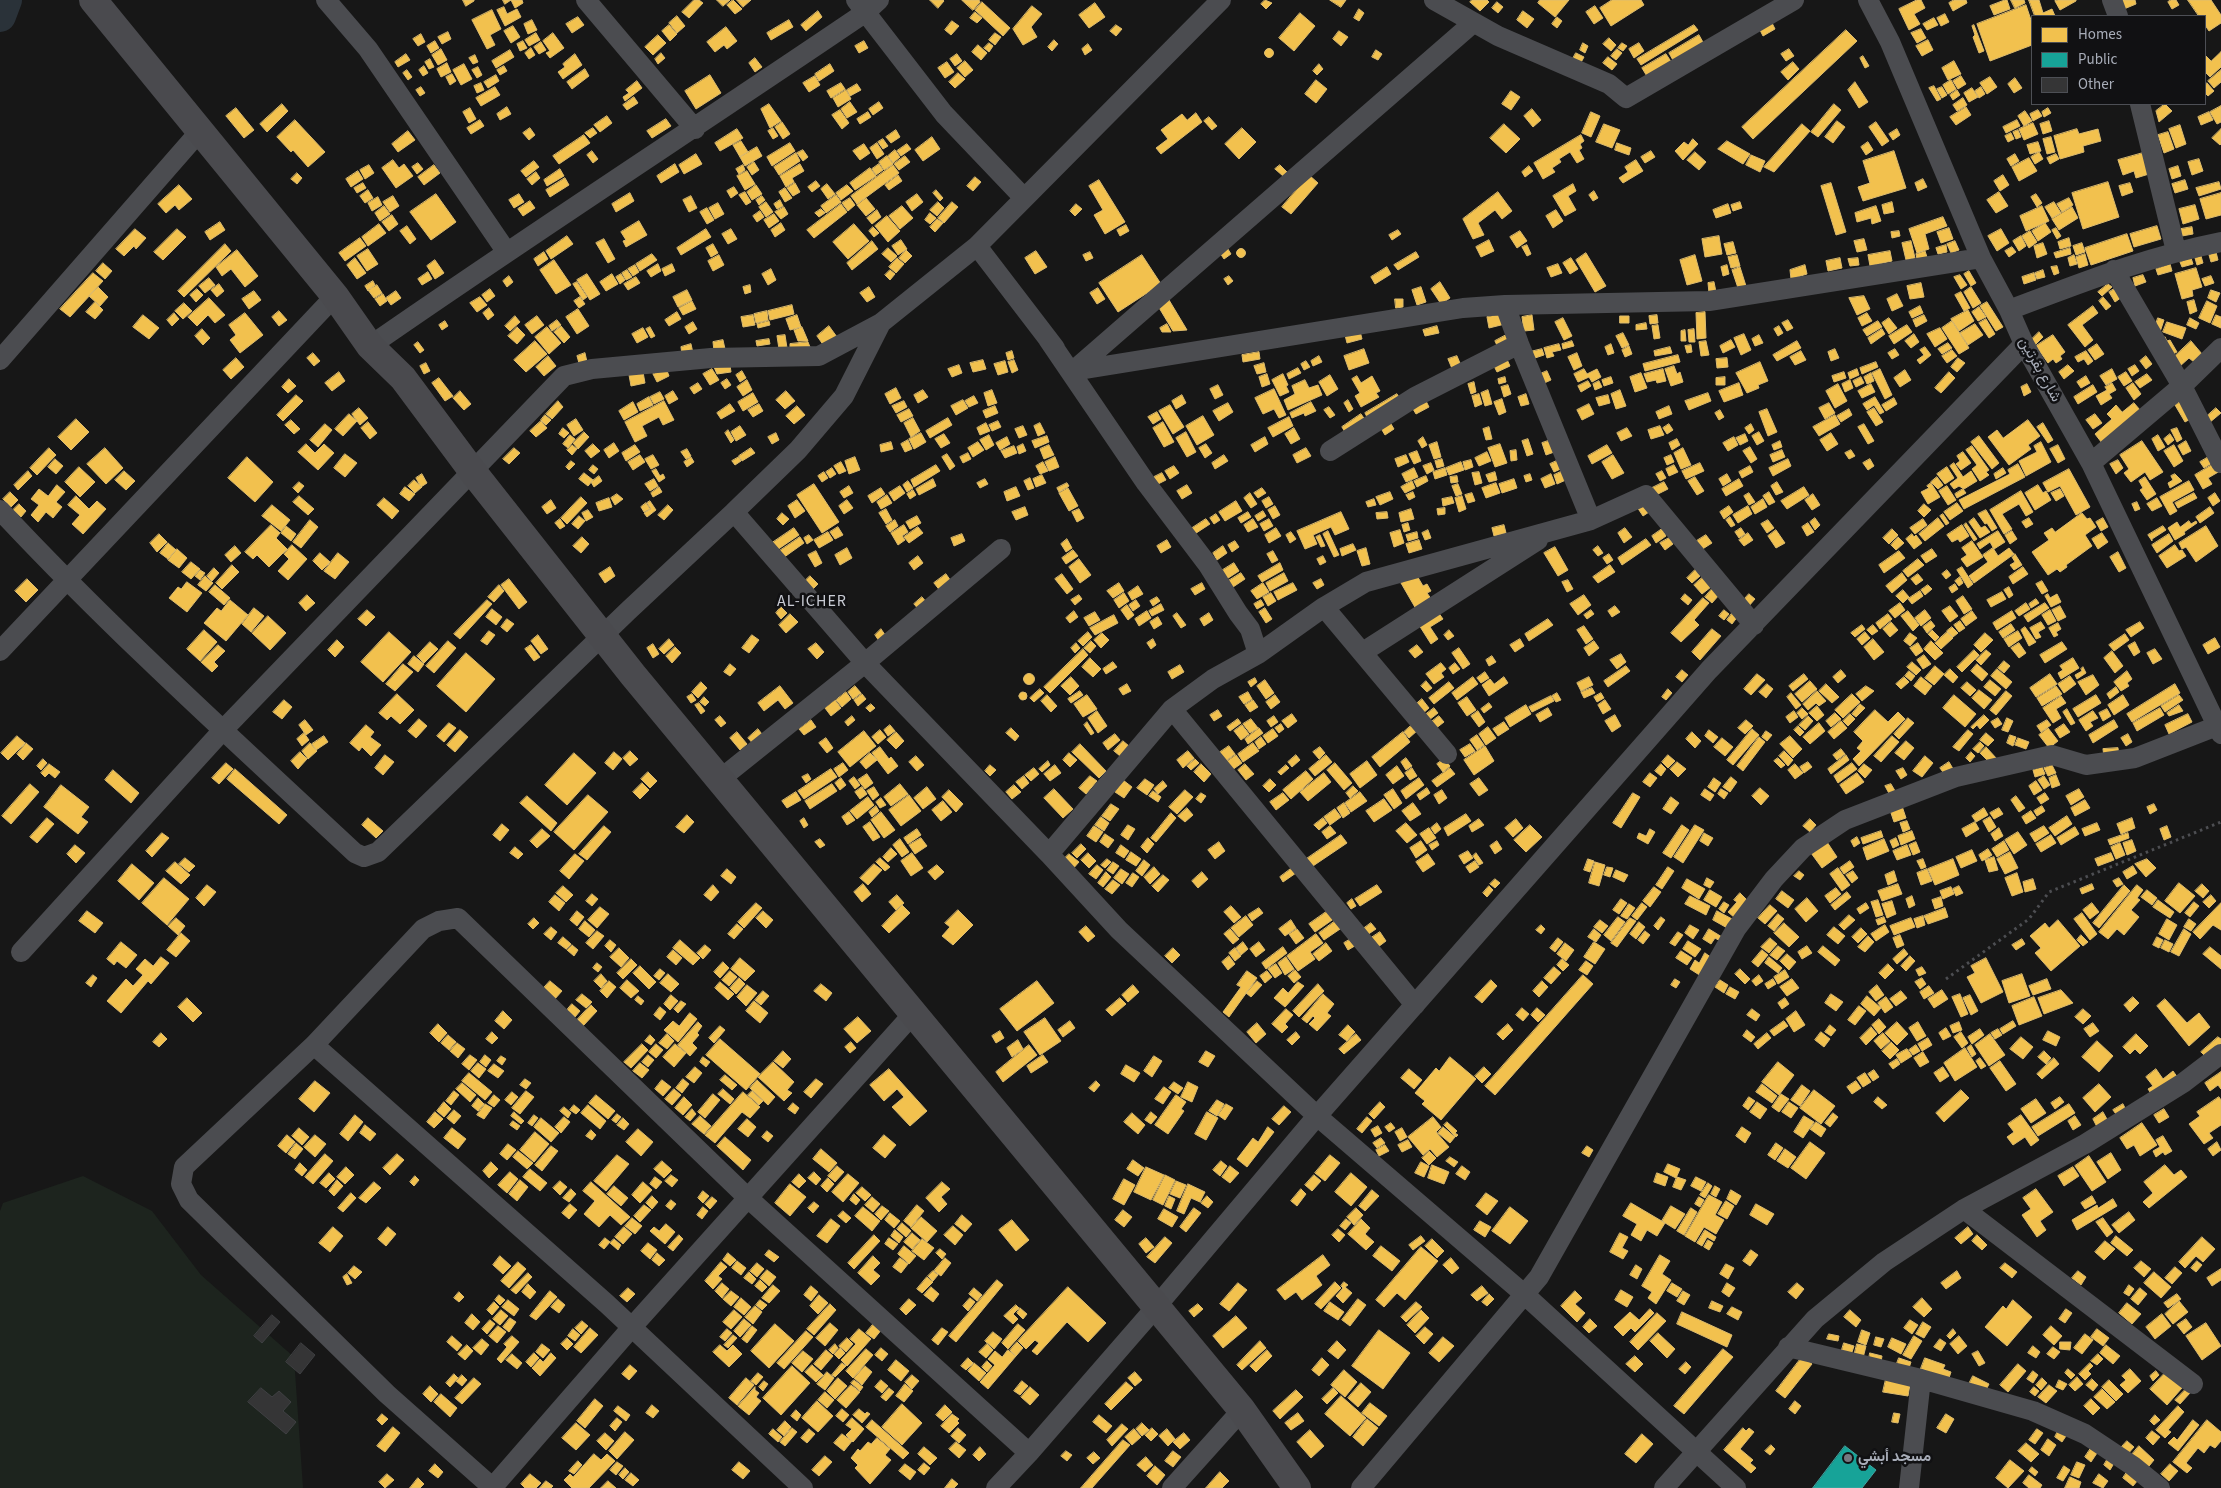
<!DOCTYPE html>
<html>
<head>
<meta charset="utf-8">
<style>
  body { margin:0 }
  #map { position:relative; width:2221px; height:1488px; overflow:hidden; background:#171717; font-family:"Source Sans 3",sans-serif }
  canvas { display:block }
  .legend { position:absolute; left:2031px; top:15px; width:175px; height:90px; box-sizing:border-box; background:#111113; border:1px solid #4d4f55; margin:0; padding:6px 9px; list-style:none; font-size:15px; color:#a8adb8 }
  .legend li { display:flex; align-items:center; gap:10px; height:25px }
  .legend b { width:25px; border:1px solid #4d4f55 }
</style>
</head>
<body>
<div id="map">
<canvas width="2221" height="1488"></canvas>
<ul class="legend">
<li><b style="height:14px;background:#f2c14e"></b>Homes</li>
<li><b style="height:14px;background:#17a398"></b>Public</li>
<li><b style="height:14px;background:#353536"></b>Other</li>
</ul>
</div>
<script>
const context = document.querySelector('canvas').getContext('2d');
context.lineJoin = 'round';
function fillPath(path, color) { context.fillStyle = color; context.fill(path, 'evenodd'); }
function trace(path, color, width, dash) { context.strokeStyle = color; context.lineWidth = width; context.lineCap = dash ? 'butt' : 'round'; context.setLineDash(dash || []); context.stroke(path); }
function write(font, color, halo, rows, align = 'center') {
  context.font = font + ' "Source Sans 3",Vazirmatn,sans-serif'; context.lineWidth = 5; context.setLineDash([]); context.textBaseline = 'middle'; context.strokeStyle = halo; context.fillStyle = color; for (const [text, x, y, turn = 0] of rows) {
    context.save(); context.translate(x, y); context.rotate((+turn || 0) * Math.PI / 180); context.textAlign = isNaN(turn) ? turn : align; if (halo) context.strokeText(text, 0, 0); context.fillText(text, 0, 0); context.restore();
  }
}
const green = new Path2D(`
  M83,1176L152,1211L201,1275L294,1357L303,1488H0V1211L3,1203Z`);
const homes = new Path2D(`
  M463,0H474V1L466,6Z
  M503,0H522L523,3L515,8L511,0L505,4Z
  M694,0H699L703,3L689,18L682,12Z
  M717,0H730L723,6Z
  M733,0L742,9L735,14L727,5Z
  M737,0H751L743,7Z
  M930,0H943L944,1L938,8Z
  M962,0H979L980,2L973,10Z
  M1265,0L1272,3L1266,9L1261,4Z
  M1330,0H1346L1341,7Z
  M1472,0H1487L1489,2L1480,11L1470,2Z
  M1540,0H1569L1555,17L1538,3Z
  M1612,0H1641L1644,5L1611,26L1600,8Z
  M1917,0H1921L1925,8L1914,14L1920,24L1909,30L1899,9Z
  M1954,0H1966L1967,3L1953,11L1949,3Z
  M2005,0H2007L2010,9L1994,15L1990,6Z
  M2011,0H2024L2025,3L2015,8Z
  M2029,0H2039L2043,13L2052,9L2055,16H2035Z
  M2058,0H2076V1L2060,10L2055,1Z
  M2121,0H2135L2136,4L2124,9Z
  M2171,0H2176L2179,5L2172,9L2168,2Z
  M2188,0H2211L2221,15V23L2209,31L2205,25V16H2199Z
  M982,2L1010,28L1003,36L975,10Z
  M1497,2L1503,7L1498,13L1492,8Z
  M1095,3L1105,17L1089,28L1079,15Z
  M2026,5L2032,23V45L1990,61L1977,24Z
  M1032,6L1042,14L1031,27L1037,37L1023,45L1013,29Z
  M1595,6L1603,18L1594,24L1586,12Z
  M504,7L507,14L517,9L521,17L505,26L497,10Z
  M1359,9L1364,13L1359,21L1354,18Z
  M492,10L501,29L490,35L495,45L487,49L472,20Z
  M818,11L822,17L806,31L801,25Z
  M1523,11L1534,19L1527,28L1517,20Z
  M975,12L982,18L977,23L970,18Z
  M1300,13L1315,26L1294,51L1279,38Z
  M1945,14L1949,22L1941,26L1937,18Z
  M677,16L685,26L677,33L669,23Z
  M578,17L584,25L572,33L566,24Z
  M1557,17L1562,21L1557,28L1552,24Z
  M1934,18L1938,25L1927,30L1923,24Z
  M532,20L537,30L528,34L524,24Z
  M789,20L793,27L771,40L767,33Z
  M952,21L959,26L951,35L945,30Z
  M1771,21L1775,29L1763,36L1759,28Z
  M669,25L677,34L670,41L662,31Z
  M1116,25L1122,29L1116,36L1110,31Z
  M1694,25L1698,30L1641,65L1637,59Z
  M1974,25L1984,51L1979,53L1973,37L1975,35L1972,26Z
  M513,26L520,37L511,43L504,31Z
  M726,27L737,41L727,49L724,45L715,52L707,42Z
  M1921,29L1926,38L1917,43L1911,33Z
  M1846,30L1857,41L1753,139L1742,127Z
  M1339,31L1348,37L1341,46L1333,39Z
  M448,32L451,39L442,44L438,37Z
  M536,33L540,40L529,46L525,40Z
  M553,33L564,48L550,58L546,53L550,51L543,41Z
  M995,33L1001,37L995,45L989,40Z
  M421,34L425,42L418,46L413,39Z
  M658,35L666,43L653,55L645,47Z
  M1699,35L1704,44L1674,62L1669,53Z
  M1609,38L1616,45L1611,51L1603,44Z
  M1054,40L1058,44L1052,51L1048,47Z
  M1928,40L1933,50L1922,56L1916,46Z
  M435,41L439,48L431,53L427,46Z
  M523,41L527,48L520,51L517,44Z
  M864,41L868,48L859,53L855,46Z
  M541,42L546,50L539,54L534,47Z
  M989,43L993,46L989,52L984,48Z
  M1583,43L1588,46L1585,53L1580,50Z
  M1622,43L1627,46L1623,51L1618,48Z
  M1639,43L1644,51L1634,58L1629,49Z
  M1088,44L1092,50L1085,55L1082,49Z
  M978,45L987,53L981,60L972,52Z
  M531,48L535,55L529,59L525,53Z
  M1264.5 53a4.5 4.5 0 1 1 9 0a4.5 4.5 0 1 1-9 0Z
  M441,49L447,60L438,65L432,55Z
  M1617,49L1622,53L1616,60L1611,56Z
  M1789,49L1794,56L1786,61L1781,54Z
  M510,50L514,57L496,68L492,61Z
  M1376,50L1382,54L1378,60L1372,57Z
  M2221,52V67L2210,77L2205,72V55L2211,61Z
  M661,53L665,58L658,64L655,59Z
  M1576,53L1584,57L1578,68L1570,64Z
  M406,54L410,60L398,67L395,62Z
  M575,54L582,65L563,79L558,72L565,67L563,64Z
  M957,54L962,61L955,66L950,59Z
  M1666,54L1672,63L1648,78L1642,68Z
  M475,55L478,62L473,64L469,58Z
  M1863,56L1869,66L1865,68L1860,58Z
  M1608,57L1617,64L1612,70L1603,63Z
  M755,58L762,67L755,72L749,63Z
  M430,59L434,67L429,69L425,62Z
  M965,61L973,70L965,77L957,68Z
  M1954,61L1961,74L1948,80L1942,68Z
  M947,62L954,72L945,78L938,68Z
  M1793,62L1799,69L1788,80L1781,72Z
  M447,63L451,72L441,77L437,69Z
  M464,64L472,79L461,85L453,70Z
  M830,64L834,71L819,81L815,74Z
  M1319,64L1323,69L1317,75L1313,71Z
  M424,66L428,73L423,76L419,70Z
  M504,66L507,71L500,75L497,70Z
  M478,67L482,75L477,78L472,70Z
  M585,69L589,76L572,89L567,82Z
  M407,70L412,77L408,80L403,73Z
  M2221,70V82L2214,88L2208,81Z
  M958,73L965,79L955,88L949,82Z
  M452,74L456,81L450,85L446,77Z
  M496,75L499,81L488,88L484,82Z
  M710,75L721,93L696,109L685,91Z
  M815,76L820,85L809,92L803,83Z
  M1961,76L1966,84L1958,89L1953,81Z
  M1990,77L1997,87L1987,94L1980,83Z
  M2015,78L2022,88L2014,93L2008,84Z
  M1316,80L1327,89L1316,103L1305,94Z
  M1951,80L1956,89L1948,94L1943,85Z
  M637,81L642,88L625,101L623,97L629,93L626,90Z
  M1855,82L1868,102L1859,108L1848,90Z
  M481,83L484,90L477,93L474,86Z
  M841,83L845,89L831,98L827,91Z
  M2207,83L2214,91L2208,96L2205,93V86Z
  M857,84L861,90L850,96L847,90Z
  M1934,86L1941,99L1937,101L1929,88Z
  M421,87L425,93L420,96L416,90Z
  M495,87L500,95L481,106L476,98Z
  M1942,87L1947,95L1942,98L1937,89Z
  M1981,87L1985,94L1979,98L1975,91Z
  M1972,88L1978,97L1969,102L1964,93Z
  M846,90L851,99L838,107L833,98Z
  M1957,90L1960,95L1953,100L1950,95Z
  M1511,91L1520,97L1511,110L1502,104Z
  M634,97L638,103L627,110L623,105Z
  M1963,98L1967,105L1957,111L1953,105Z
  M850,102L857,112L847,118L841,109Z
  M879,102L883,108L873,115L869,109Z
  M282,104L288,111L267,132L260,124Z
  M769,104L781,121L770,128L761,109Z
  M1834,104L1841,110L1818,137L1811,132Z
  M2165,104L2172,111L2159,122L2156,111Z
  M2221,106V122L2217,124L2210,112Z
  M507,107L511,114L500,120L497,114Z
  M1966,107L1971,115L1956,125L1950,117Z
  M236,108L254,130L244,138L226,116Z
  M470,108L476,119L469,123L463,112Z
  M2048,108L2051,113L2044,117L2042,112Z
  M1532,109L1541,120L1533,127L1524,116Z
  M840,110L849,123L842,129L832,115Z
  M2038,110L2042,116L2033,121L2030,114Z
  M2025,111L2032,121L2024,126L2018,116Z
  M868,112L871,117L860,124L857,119Z
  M1591,112L1600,116L1591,137L1582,133Z
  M2209,112L2213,120L2201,125L2198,117Z
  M1196,113L1202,122L1161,154L1156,148L1168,139L1161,130L1182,114L1187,120Z
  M607,116L612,123L600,132L594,125Z
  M1209,117L1217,126L1212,130L1204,121Z
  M666,119L671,126L652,138L647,131Z
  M295,120L325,152L308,167L293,150L291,152L277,137Z
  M480,120L484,126L471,134L467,128Z
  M2017,120L2020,126L2006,133L2003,127Z
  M1837,121L1845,127L1833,143L1825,137Z
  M2049,121L2052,131L2043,134L2040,124Z
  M782,122L790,134L783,139L775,127Z
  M1876,122L1889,141L1882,146L1869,127Z
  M2033,123L2038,134L2024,140L2019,129Z
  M1504,124L1520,139L1506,153L1490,138Z
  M1604,124L1620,130L1612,148L1596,142Z
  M1802,124L1810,131L1774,172L1764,167Z
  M2180,125L2186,144L2176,148L2169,129Z
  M530,128L535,135L529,140L523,133Z
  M593,128L597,133L590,138L585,133Z
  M773,128L778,136L773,139L768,131Z
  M1242,128L1256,142L1239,159L1225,144Z
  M737,129L743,138L720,151L715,143Z
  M1897,129L1900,135L1893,140L1889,134Z
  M2077,129L2079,134L2098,129L2101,141L2083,146L2084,152L2060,159L2054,136Z
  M2221,129V144L2220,145L2212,138Z
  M896,130L900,137L891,143L886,137Z
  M2018,130L2021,137L2016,139L2013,132Z
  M408,131L415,140L398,152L392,144Z
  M2168,132L2174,149L2164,153L2158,135Z
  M2011,133L2014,139L2008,142L2005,136Z
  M584,135L590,143L559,164L553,156Z
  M1581,135L1584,141L1580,144L1582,148L1579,150L1584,159L1577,163L1570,152L1559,159L1561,162L1552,168L1555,172L1543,179L1534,163Z
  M932,137L940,149L923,161L915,150Z
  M2051,137L2055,152L2047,154L2043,139Z
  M883,139L888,146L883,149L878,142Z
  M1693,139L1698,144L1683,160L1675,151L1684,142L1688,145Z
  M741,141L748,152L740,157L733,145Z
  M1727,141L1750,154L1743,164L1718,149Z
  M1868,142L1873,150L1866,155L1861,147Z
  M2038,142L2041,151L2030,154L2027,145Z
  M790,143L795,151L772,166L767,157Z
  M877,143L884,154L877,159L870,148Z
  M1617,143L1631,148L1629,155L1615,150Z
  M864,144L870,153L860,160L853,151Z
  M907,144L911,149L901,156L897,151Z
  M757,147L762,156L745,166L740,157Z
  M803,150L808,157L803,161L797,153Z
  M895,150L900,157L893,163L888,156Z
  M592,151L598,159L593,163L587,155Z
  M1651,151L1655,157L1645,163L1641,157Z
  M1894,151L1906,188L1863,201L1858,187L1870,183L1863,161Z
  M1695,152L1706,162L1699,170L1687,160Z
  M2039,152L2043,159L2035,164L2031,157Z
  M796,153L800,161L779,175L774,167Z
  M2143,153L2149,174L2136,178L2134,171L2123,175L2118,160Z
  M696,154L702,164L684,174L679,165Z
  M2015,154L2019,161L2011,166L2007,159Z
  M2056,154L2059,159L2050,164L2047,158Z
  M1751,155L1765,161L1760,172L1746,165Z
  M887,156L893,164L884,170L879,162Z
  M905,156L910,162L899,170L894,164Z
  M2029,158L2037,171L2019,181L2012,167Z
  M2199,159L2203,171L2192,175L2188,162Z
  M393,160L399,168L404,164L413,176L396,188L382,168Z
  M1636,160L1643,171L1623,183L1619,178L1628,172L1625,167Z
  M534,161L539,167L526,177L521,171Z
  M754,162L759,170L752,175L747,167Z
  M418,163L423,169L417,174L412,167Z
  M675,164L679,172L661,183L657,176Z
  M800,164L804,171L792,178L794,182L786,187L780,176Z
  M879,164L883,170L876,175L872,169Z
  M369,165L374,173L365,179L360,170Z
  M434,165L440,173L424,185L418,177Z
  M743,165L745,170L739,174L736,169Z
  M893,165L899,173L857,204L851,196Z
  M1280,165L1287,172L1283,176L1275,169Z
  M1529,166L1533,171L1525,177L1522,172Z
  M2178,166L2181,176L2172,179L2169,169Z
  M870,168L876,176L855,190L850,183Z
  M560,169L564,176L547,186L544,180Z
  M358,171L363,179L351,187L346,179Z
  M747,171L755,184L745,190L737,176Z
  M536,172L540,178L532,185L527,179Z
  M297,173L302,178L297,184L291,179Z
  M898,175L902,181L889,190L885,185Z
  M1309,175L1318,183L1291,214L1282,207Z
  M2003,175L2009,185L2000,191L1994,181Z
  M975,177L981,182L973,191L967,186Z
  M565,178L569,185L550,197L546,190Z
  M1923,179L1927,187L1918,191L1915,183Z
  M1099,180L1125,222L1105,234L1094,215L1103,210L1089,186Z
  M2185,180L2188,189L2175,193L2172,184Z
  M816,181L820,186L812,192L808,187Z
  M2108,182L2119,217L2083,229L2072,193Z
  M2219,182L2221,189L2199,196L2196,188Z
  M363,183L366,188L357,193L354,188Z
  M795,183L800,192L793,196L787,188Z
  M1831,183L1846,232L1836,235L1821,186Z
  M2130,183L2133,192L2122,196L2119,186Z
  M827,184L835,194L828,199L821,189Z
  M1573,184L1576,191L1568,196L1576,210L1565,216L1553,196Z
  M179,185L192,199L179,210L175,205L166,213L158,204Z
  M756,185L762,194L752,200L747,192Z
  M847,185L853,191L841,200L836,193Z
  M734,187L738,193L731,198L727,191Z
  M785,188L792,198L785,202L779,192Z
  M368,190L373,198L365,203L360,196Z
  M936,190L943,198L940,201L933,193Z
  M1594,191L1598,198L1593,201L1589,195Z
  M745,192L751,202L746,205L739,195Z
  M1498,192L1512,211L1502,219L1495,210L1478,223L1484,235L1473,239L1463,219Z
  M1999,192L2008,206L1996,213L1987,200Z
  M630,193L634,201L616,212L612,204Z
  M2221,193V215L2206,219L2200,199Z
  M436,194L456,222L431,240L410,212Z
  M519,194L524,202L514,208L509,200Z
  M917,194L923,202L912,211L906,202Z
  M2036,194L2042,203L2037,207L2031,197Z
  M836,195L841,202L826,213L821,206Z
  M393,196L399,206L390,212L383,202Z
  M691,196L697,208L689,212L683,200Z
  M762,196L765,200L759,205L756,200Z
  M378,197L382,205L372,211L368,203Z
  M850,198L855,205L848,211L842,203Z
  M866,198L875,209L866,216L857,205Z
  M2069,198L2073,205L2062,212L2057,204Z
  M780,200L783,206L777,209L774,204Z
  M530,201L535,208L523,216L518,209Z
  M766,202L773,212L766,217L759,207Z
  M938,202L944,208L937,216L930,210Z
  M952,202L958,207L944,223L938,218Z
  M1740,202L1742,208L1733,211L1731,205Z
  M1892,202L1894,212L1884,214L1882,205Z
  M2054,202L2061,213L2052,218L2045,207Z
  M718,203L724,214L715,219L709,208Z
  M841,204L847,212L814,238L807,230Z
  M1076,204L1082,209L1075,216L1070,211Z
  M1728,204L1731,213L1716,218L1713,210Z
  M2195,205L2199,219L2183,224L2179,209Z
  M384,206L390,214L380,221L375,213Z
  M902,206L913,218L900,229L889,216Z
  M1876,206L1881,221L1872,224L1871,218L1857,222L1855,213Z
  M2042,206L2049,221L2026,231L2020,216Z
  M784,207L788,214L781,219L775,212Z
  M2072,207L2078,218L2059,230L2052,219Z
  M707,208L714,220L707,224L700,212Z
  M821,209L825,213L819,217L815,213Z
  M877,210L881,217L872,224L867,218Z
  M1556,210L1563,221L1553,228L1546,216Z
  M760,211L764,217L757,222L753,216Z
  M930,213L936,218L930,224L925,220Z
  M774,214L779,221L769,228L764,220Z
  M392,215L398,224L389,231L382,222Z
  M887,216L900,231L888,242L875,226Z
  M1943,217L1947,226L1925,234L1929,249L1917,253L1909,229Z
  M937,219L943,223L935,232L930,227Z
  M639,221L647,235L626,247L623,241L626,240L621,232Z
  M220,222L225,230L210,240L205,232Z
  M781,223L785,230L775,237L771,230Z
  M2045,223L2051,232L2038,241L2032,231Z
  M379,224L386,233L368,246L362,237Z
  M854,224L869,241L848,259L833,242Z
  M1126,225L1129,231L1120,236L1117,230Z
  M407,226L416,239L410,244L400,231Z
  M2157,226L2161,239L2134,247L2130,234Z
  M873,227L879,233L874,237L869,231Z
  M2192,227L2193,234L2182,236L2181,229Z
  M1949,228L1953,239L1941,243L1937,232Z
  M2056,228L2061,236L2057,239L2052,230Z
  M135,229L146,238L136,249L134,246L124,256L116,249Z
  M177,229L186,237L163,260L154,252Z
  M706,229L711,237L681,255L677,248Z
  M731,229L737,239L728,244L722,234Z
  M2001,229L2009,243L1997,251L1988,236Z
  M1398,230L1401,234L1392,240L1389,235Z
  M1520,231L1527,241L1517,248L1510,237Z
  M1899,231L1900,236L1892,238L1891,232Z
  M2030,231L2037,242L2029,248L2022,236Z
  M2127,234L2133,251L2091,265L2085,248Z
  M567,236L573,244L551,259L546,251Z
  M1719,236L1722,254L1705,257L1702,239Z
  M2021,236L2026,246L2019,251L2013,241Z
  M360,238L366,246L345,261L339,253Z
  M2069,238L2071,246L2060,249L2058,242Z
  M604,239L615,259L608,263L596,243Z
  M1864,239L1867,250L1857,252L1854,241Z
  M901,240L907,249L898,255L892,246Z
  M1489,240L1494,251L1481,257L1476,247Z
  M872,241L878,249L852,270L847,263Z
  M1911,241L1915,258L1906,260L1902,243Z
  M1955,241L1959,250L1951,253L1947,244Z
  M1733,242L1736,253L1727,255L1724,244Z
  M2043,243L2047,254L2037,258L2034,246Z
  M2082,243L2085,252L2076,255L2073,246Z
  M225,244L231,251L184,297L178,291Z
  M713,244L718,253L711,257L706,248Z
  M1527,245L1531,254L1527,256L1522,247Z
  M1946,245L1947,252L1938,254L1936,248Z
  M1226,246L1231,254L1224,259L1218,250Z
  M2012,247L2016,252L2009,257L2005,251Z
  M888,248L897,256L891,262L882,254Z
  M2070,248L2071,254L2056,258L2054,253Z
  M1236.5 253a4.5 4.5 0 1 1 9 0a4.5 4.5 0 1 1-9 0Z
  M368,249L378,264L367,271L357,256Z
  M237,250L258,276L245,287L231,269L222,276L216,267Z
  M906,250L912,256L905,263L899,258Z
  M1036,251L1047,267L1035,274L1025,258Z
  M1890,251L1892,261L1870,266L1868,255Z
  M1925,251L1927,257L1917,259L1916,254Z
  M544,252L548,259L538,266L534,259Z
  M1090,252L1093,258L1086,261L1083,255Z
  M1416,252L1419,257L1398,270L1394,265Z
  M2216,252L2218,260L2211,262L2209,255Z
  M1586,253L1606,286L1595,292L1576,260Z
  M652,254L657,260L640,271L636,264Z
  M2085,254L2088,265L2079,268L2076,257Z
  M719,255L724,265L713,271L708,261Z
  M1142,255L1161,284L1118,312L1099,283Z
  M1695,255L1702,281L1687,285L1680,260Z
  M1737,255L1740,266L1731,268L1728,257Z
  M2074,255L2077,264L2070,266L2068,258Z
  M2201,256L2203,263L2197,265L2195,258Z
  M355,258L366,273L357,279L347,265Z
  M897,258L904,264L896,273L889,267Z
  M1571,258L1578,269L1570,274L1563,263Z
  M1840,258L1842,268L1828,271L1826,261Z
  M1858,258L1859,265L1850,266L1848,259Z
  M2191,258L2193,264L2182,267L2180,262Z
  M435,260L444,273L435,279L427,266Z
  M554,260L571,285L556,294L540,270Z
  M103,263L112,271L105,279L96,271Z
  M658,264L661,271L651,277L647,271Z
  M672,264L675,271L665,276L662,269Z
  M1558,264L1562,273L1551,277L1547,268Z
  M2170,264L2172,271L2158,275L2156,269Z
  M635,265L639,272L633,276L628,269Z
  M1727,265L1729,274L1723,276L1721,267Z
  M1805,265L1807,274L1791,279L1790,270Z
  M2057,266L2059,273L2054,275L2051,267Z
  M1387,267L1391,274L1375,284L1371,277Z
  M1740,267L1746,286L1738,288L1732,270Z
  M2196,268L2202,287L2192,290L2193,296L2182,299L2175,274Z
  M771,269L776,280L768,285L762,274Z
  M627,270L632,277L626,280L622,273Z
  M890,270L895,274L890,280L885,275Z
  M2043,270L2045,277L2037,279L2035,273Z
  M1969,271L1976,283L1971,286L1964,274Z
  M428,272L432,279L422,285L418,279Z
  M93,273L103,281L70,317L60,309Z
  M2034,273L2036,280L2024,284L2022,277Z
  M587,274L600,294L590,300L577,280Z
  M612,274L618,284L606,291L600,282Z
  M621,274L625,280L620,284L616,277Z
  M1960,275L1967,285L1961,289L1954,277Z
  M2143,275L2146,282L2135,286L2133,278Z
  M509,276L513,282L507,287L503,281Z
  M1229,276L1233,281L1228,285L1224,279Z
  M2211,276L2214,283L2205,286L2202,279Z
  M636,277L640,283L628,290L624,284Z
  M209,278L215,285L205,293L199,286Z
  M373,281L375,285L368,291L365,286Z
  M577,282L587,297L583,300L573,284Z
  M1440,282L1450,298L1441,304L1431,289Z
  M1714,282L1716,292L1709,293L1708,283Z
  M1921,283L1924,297L1910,299L1907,286Z
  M219,284L224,291L217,297L211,290Z
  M2108,284L2112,287L2102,296L2098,292Z
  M377,285L382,293L374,298L368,290Z
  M750,285L751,292L745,294L743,287Z
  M98,287L108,297L100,306L89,296Z
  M869,287L875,297L867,302L860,293Z
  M1421,287L1426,302L1417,305L1412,290Z
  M1971,287L1981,303L1973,308L1964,292Z
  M1098,288L1105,299L1097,304L1090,293Z
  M2116,288L2122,297L2115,302L2109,292Z
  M197,289L203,295L196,302L190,295Z
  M490,289L495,296L487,302L482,295Z
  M687,290L692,300L678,307L673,297Z
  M2211,290L2220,293L2216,302L2208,298Z
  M254,291L261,300L249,309L242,299Z
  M396,291L401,298L391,305L386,298Z
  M1961,292L1970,308L1964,311L1955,295Z
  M383,294L387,301L380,306L375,299Z
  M1897,294L1903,306L1892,311L1887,299Z
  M1166,295L1187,330L1173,331L1155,301Z
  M1864,296L1870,309L1857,315L1849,298Z
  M480,297L487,305L477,312L470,303Z
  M580,297L585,304L579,308L574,301Z
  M2103,297L2111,306L2106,310L2099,301Z
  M209,298L225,315L215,323L208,315L197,326L188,317Z
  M1395,299H1403V307L1396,308Z
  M2194,300L2197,311L2190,314L2187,302Z
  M692,301L696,309L683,315L679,308Z
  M2207,301L2217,306L2210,323L2199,318Z
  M95,302L103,310L95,319L86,312Z
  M1987,302L2003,327L1996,331L1980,306Z
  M184,303L192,311L183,319L175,311Z
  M792,305L794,314L770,320L768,311Z
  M1920,306L1923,313L1912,318L1909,312Z
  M2093,306L2098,313L2082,325L2093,340L2085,347L2068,325Z
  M1979,307L1986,317L1978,321L1972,312Z
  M489,308L494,315L488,320L483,313Z
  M578,309L589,326L577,334L566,317Z
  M1968,310L1974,321L1959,331L1951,319Z
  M279,311L287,320L279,326L272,317Z
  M767,311L768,320L756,323L754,314Z
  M677,312L681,319L669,326L665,320Z
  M1705,312L1706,338L1697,339L1696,313Z
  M174,313L179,319L172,326L167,320Z
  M245,313L263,335L240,353L230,340L236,335L229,325Z
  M1867,313L1872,321L1862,326L1858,318Z
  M1502,314L1505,324L1489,328L1487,317Z
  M143,315L159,328L149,339L133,327Z
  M753,315L755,325L743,327L741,317Z
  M797,315L801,327L790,330L786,319Z
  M1532,315L1534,330L1524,331L1522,317Z
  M1657,315L1658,323L1650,324L1649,316Z
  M1924,315L1927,321L1916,327L1913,320Z
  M2216,315L2221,317V328L2212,324Z
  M515,316L520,322L510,331L505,326Z
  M537,316L544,325L532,334L525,325Z
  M1620,316H1629V323H1620Z
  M1563,318L1572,336L1564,340L1555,322Z
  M1889,318L1897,328L1889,334L1882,323Z
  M2158,318L2164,320L2160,332L2154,330Z
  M2190,318L2199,323L2196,329L2187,325Z
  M1986,319L1995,334L1989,338L1979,323Z
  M557,320L561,325L552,331L549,326Z
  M1788,320L1793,328L1787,331L1782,323Z
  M445,321L448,326L442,330L439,325Z
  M769,321L770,325L758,328L757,324Z
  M1878,321L1882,327L1867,336L1863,330Z
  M1952,321L1969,348L1959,354L1942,328Z
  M693,322L697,329L689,334L685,327Z
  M2167,322L2186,328L2182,339L2163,332Z
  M1646,323L1647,329L1636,330V325Z
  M1167,324L1171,332H1162L1160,328Z
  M1975,324L1983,335L1968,345L1960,333Z
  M1658,325L1660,338L1654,339L1652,326Z
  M1907,325L1912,332L1894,344L1889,336Z
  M561,326L570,337L564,343L554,332Z
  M829,326L837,337L824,346L817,336Z
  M1437,326L1439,333L1425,336L1423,330Z
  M1779,326L1783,333L1778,336L1774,329Z
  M517,327L525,335L517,344L508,336Z
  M547,327L561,343L549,354L535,337Z
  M650,327L655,336L651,338L646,329Z
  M802,327L808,341H798L794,330Z
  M643,328L648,337L637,343L632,334Z
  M1940,328L1947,339L1935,347L1927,334Z
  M202,329L210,338L203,345L195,336Z
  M1694,329L1695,342H1689L1688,330Z
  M1882,329L1885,334L1871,344L1868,338Z
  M1685,330L1686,341H1681V331Z
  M1360,331L1362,339L1347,343L1345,335Z
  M2039,332L2043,337L2035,345L2030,341Z
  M1510,333L1515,342L1499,350L1495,341Z
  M1623,333L1629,345L1622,348L1616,336Z
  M1744,334L1751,350L1741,355L1734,338Z
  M1914,334L1919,342L1911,348L1905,341Z
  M785,335L787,348L779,349L777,336Z
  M1759,335L1763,343L1755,346L1752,339Z
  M2053,335L2065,352L2060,356L2062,359L2056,363L2053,359L2048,363L2036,346Z
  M2165,337L2167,341L2170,340L2177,352L2169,356Z
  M769,339L770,344L757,346L756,341Z
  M723,340L725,349L714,351L713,342Z
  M1731,340L1735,347L1723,353L1720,346Z
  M535,341L547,354L526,372L514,360Z
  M1572,341L1574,346L1563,349L1562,344Z
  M1706,341L1709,355L1701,356L1699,342Z
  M1797,341L1801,348L1777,361L1773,355Z
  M2191,341L2202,354L2194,362L2189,358L2179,367L2172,359Z
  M418,342L424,350L420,353L414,345Z
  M808,342L810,347L790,349V344Z
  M1948,343L1952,348L1942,354L1938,349Z
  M691,344L693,353L682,355L681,347Z
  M1559,344L1561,350L1552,352L1554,356L1547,358L1544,348Z
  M1611,344L1614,353L1608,355L1605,347Z
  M2097,344L2104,354L2095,360L2088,350Z
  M1691,345L1692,352L1687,353L1685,346Z
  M1629,346L1632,354L1625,357L1622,350Z
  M1670,347L1672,353L1655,356L1654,351Z
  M1925,347L1931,355L1920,364L1917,360L1924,355L1920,350Z
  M1364,349L1369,363L1349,370L1344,356Z
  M1542,349L1544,355L1532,359L1530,352Z
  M1835,349L1839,358L1831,361L1828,352Z
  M1895,349L1899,355L1892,359L1888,353Z
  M1952,350L1957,356L1947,363L1942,356Z
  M1012,351L1014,358L1008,360L1006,353Z
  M1801,351L1806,360L1795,365L1790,357Z
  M2086,351L2093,361L2088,365L2084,359L2078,362L2075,357Z
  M1259,352L1260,359L1243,362L1242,355Z
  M313,353L320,361L314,366L307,358Z
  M585,353L587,362L579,363L577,356Z
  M1577,353L1582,366L1574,370L1568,357Z
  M1505,355L1510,366L1497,372L1492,362Z
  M1678,355L1680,362L1645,371L1643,364Z
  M548,356L556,366L544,376L536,367Z
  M1319,356L1322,362L1313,366L1311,361Z
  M1457,356L1462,368L1453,371L1448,359Z
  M2146,356L2152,364L2146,369L2140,361Z
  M236,358L244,367L231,379L223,370Z
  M1727,358L1728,367L1717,368L1716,359Z
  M1958,358L1965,363L1957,372L1951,367Z
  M983,360L986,369L973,372L970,363Z
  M1014,360L1018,370L1012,373L1008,362Z
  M1005,361L1008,372L998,375L994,364Z
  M1306,361L1310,367L1304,370L1301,364Z
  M1760,362L1768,381L1758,385L1759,388L1747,393L1736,373Z
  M1876,362L1878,367L1862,374L1860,368Z
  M426,363L430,371L424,374L420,366Z
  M1264,363L1266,372L1257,374L1254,366Z
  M730,365L731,372L717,374L714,367Z
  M959,365L962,373L952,377L948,369Z
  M2068,365L2074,371L2064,379L2059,372Z
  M2135,365L2139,371L2132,376L2128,369Z
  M1674,366L1677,374L1680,372L1683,382L1671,386L1665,369Z
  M666,368L669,376L657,382L653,374Z
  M1298,368L1301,373L1289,379L1287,374Z
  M712,369L719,380L710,385L703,374Z
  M1584,369L1587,374L1597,369L1601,377L1592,382L1589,377L1578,382L1574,374Z
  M1663,369L1666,381L1657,383L1656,380L1647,382L1644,374Z
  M1857,369L1859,375L1850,379L1848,373Z
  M1880,369L1892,395L1885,399L1872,373Z
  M2112,369L2117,379L2106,385L2100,376Z
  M1905,370L1911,380L1900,387L1894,378Z
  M742,371L746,378L740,382L736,375Z
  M1547,371L1551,380L1542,384L1538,375Z
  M339,372L345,381L332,391L325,383Z
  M643,372L645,383L631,386L629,375Z
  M1844,372L1846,378L1834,382L1832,376Z
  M1949,372L1955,378L1941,393L1935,388Z
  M2126,372L2132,381L2124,386L2118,377Z
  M1641,373L1647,388L1635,392L1630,377Z
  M1871,373L1874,381L1867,384L1864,377Z
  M1267,374L1270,384L1262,387L1259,377Z
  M1283,374L1288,385L1286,386L1289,392L1280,396L1272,380Z
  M2147,374L2152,380L2140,388L2135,382Z
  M1330,375L1338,389L1327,396L1319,382Z
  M1357,376L1361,383L1372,376L1380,391L1376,393L1379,397L1361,407L1355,396L1360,393L1352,379Z
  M2086,376L2090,383L2081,388L2077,382Z
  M1505,377L1506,382L1499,384L1498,379Z
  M1611,377L1613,383L1604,386L1602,380Z
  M1725,377V385H1716V378Z
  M1861,377L1864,383L1856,387L1853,381Z
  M439,378L453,396L445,401L432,383Z
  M289,379L296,386L288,393L282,387Z
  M727,379L731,385L725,389L721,383Z
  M747,380L752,390L743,396L737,387Z
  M1305,380L1309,388L1318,385L1322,395L1288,410L1284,400L1295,394L1292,386Z
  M1850,380L1853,388L1845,392L1842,384Z
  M1588,381L1591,386L1581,392L1578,386Z
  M1599,381L1602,387L1595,390L1593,384Z
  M1474,382L1476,392L1471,394L1468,384Z
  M698,383L702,389L694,394L690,388Z
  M1739,383L1743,395L1724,402L1719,391Z
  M2112,383L2116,390L2109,394L2112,398L2101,405L2096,396L2107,390L2105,387Z
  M2133,383L2141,394L2134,400L2126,388Z
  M1838,384L1847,401L1835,408L1826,391Z
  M1871,384L1875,392L1862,398L1858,391Z
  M2027,384L2031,392L2024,396L2021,387Z
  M1218,385L1223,395L1215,399L1210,389Z
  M1508,385L1511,394L1504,397L1501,387Z
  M2093,385L2097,392L2078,404L2074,397Z
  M896,388L901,398L890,404L885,394Z
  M1274,389L1286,415L1279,418L1274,409L1263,414L1255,398Z
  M923,390L928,397L918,403L914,395Z
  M992,390L997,403L988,406L984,393Z
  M1488,390L1492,404L1485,406L1481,393Z
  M1620,390L1626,406L1616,409L1611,394Z
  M460,391L471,404L464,410L453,398Z
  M673,391L678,399L669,404L665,396Z
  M786,391L795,401L785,409L776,400Z
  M660,392L664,399L654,404L650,397Z
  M753,393L758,402L743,411L738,402Z
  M1708,393L1711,401L1689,410L1685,401Z
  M1397,394L1402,402L1369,421L1365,413Z
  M1479,394L1482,404L1475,407L1472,396Z
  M1526,394L1529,404L1521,406L1518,397Z
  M296,395L303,401L283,421L277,415Z
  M1182,395L1186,403L1176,409L1172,401Z
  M1608,395L1610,403L1599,406L1596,398Z
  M974,396L978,403L969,407L965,401Z
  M649,397L653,405L640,411L637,404Z
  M1424,397L1429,407L1416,414L1410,404Z
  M1875,397L1884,412L1880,414L1874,405L1867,410L1863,404Z
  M1894,398L1897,404L1886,411L1882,405Z
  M1502,399L1506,412L1499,415L1494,402Z
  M963,400L968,408L956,415L951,406Z
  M1348,400L1353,409L1349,412L1344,403Z
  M2184,400L2194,417L2185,422L2175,405Z
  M558,401L563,407L552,419L546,414Z
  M664,401L674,420L663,425L659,417L642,426L647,436L635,442L625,422Z
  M904,401L907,407L896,413L892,406Z
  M633,402L638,412L624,420L619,411Z
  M1311,402L1316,411L1305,416L1304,413L1292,418L1290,413Z
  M1228,403L1233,412L1219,421L1213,411Z
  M1829,403L1835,413L1825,419L1819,408Z
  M2134,403L2140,410L2102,443L2095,434L2112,419L2107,414L2116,405L2122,412Z
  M730,404L735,411L721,419L717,413Z
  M759,404L763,411L753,417L748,410Z
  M1589,404L1594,414L1582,420L1577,410Z
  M1170,405L1184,427L1173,434L1159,411Z
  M797,406L805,415L794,424L786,416Z
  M995,406L998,413L986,418L983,411Z
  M1669,406L1672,414L1659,419L1656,412Z
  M1329,407L1335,415L1330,418L1324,410Z
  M359,408L368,418L360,425L352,414Z
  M1874,408L1883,422L1876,426L1867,412Z
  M2216,408L2221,413L2209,423L2205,418Z
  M909,409L913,416L901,422L897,415Z
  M1767,409L1777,432L1768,436L1759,412Z
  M1849,409L1852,415L1841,422L1837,416Z
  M1720,410L1724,417L1719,420L1715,413Z
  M1157,412L1161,419L1153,424L1148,417Z
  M349,414L357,421L343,436L335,429Z
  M1361,414L1366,421L1346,434L1342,427Z
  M2095,414L2102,423L2093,429L2086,420Z
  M545,415L551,420L546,425L541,420Z
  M1835,415L1840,424L1819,436L1813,427Z
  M1203,416L1214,435L1197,445L1186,426Z
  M1289,417L1293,426L1273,437L1268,428Z
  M913,418L920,431L911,437L904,423Z
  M948,418L952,425L930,438L926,431Z
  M76,419L89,432L71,450L58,437Z
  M576,419L583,430L574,436L567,425Z
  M1388,419L1394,429L1385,435L1379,425Z
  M291,420L300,429L294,434L285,425Z
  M2028,420L2040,436L2028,445L2031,449L2009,465L1988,437L1997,430L2003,438Z
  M541,421L547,428L536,437L530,431Z
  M998,421L1001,427L992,431L989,425Z
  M368,422L377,433L370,439L361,428Z
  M1163,422L1174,442L1164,447L1153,428Z
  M986,423L990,431L980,435L977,428Z
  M1040,423L1045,433L1038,436L1034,426Z
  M2043,423L2053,440L2048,443L2037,427Z
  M325,424L332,430L318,447L310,440Z
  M1669,424L1673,430L1667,434L1663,428Z
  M1751,424L1754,430L1749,434L1745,428Z
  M1864,424L1874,441L1868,444L1858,427Z
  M740,426L746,435L736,441L731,432Z
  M1023,426L1027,435L1019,438L1015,429Z
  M1660,426L1664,435L1651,439L1648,430Z
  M1489,427L1492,439L1486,440L1483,429Z
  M563,428L569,433L564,438L559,434Z
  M1294,428L1300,439L1291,444L1285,434Z
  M1627,428L1632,436L1621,441L1617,433Z
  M2177,428L2182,439L2177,442L2171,430Z
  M728,430L734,440L731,443L725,433Z
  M584,432L589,437L578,449L573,443Z
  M1186,432L1196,452L1187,457L1176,438Z
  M1759,432L1764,441L1757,445L1752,436Z
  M776,433L779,440L772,444L768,437Z
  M921,433L926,442L914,449L909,439Z
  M1831,433L1838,444L1827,451L1820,440Z
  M944,434L950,443L941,448L935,439Z
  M1745,434L1748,441L1740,445L1736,438Z
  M2170,434L2174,440L2168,445L2164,439Z
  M570,435L575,439L568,448L563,444Z
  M989,435L994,445L986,450L980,440Z
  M2158,435L2165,447L2158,451L2152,439Z
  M1047,436L1049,442L1035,448L1032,441Z
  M1979,436L1999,463L1992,469L1971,442Z
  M1007,437L1010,444L1000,450L996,443Z
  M1265,437L1268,444L1255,452L1251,445Z
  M1423,437L1427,445L1422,448L1418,441Z
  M1734,437L1738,445L1728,451L1723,443Z
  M1528,439L1533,454L1527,456L1522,441Z
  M1554,439L1557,451L1546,455L1542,443Z
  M1677,439L1680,445L1672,450L1669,443Z
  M908,440L912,449L905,452L901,444Z
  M1780,441L1782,447L1774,450L1772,445Z
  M2142,441L2163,472L2150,480L2145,472L2131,482L2124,473L2129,469L2120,455Z
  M2186,441L2191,451L2183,455L2178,446Z
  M891,442L893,449L881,452L880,445Z
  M978,442L984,450L973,457L968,448Z
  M1437,442L1441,457L1434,459L1429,445Z
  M2041,442L2051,462L2026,476L2019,461L2037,452L2034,446Z
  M614,443L619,451L609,458L604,450Z
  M306,444L315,453L324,444L334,453L318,470L298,452Z
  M593,444L600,451L591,458L585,451Z
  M1023,444L1026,451L1019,454L1017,447Z
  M1206,444L1212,453L1205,458L1199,448Z
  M1500,444L1507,463L1495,467L1488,448Z
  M572,445L577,449L572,455L567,450Z
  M635,445L640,452L626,461L622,453Z
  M1049,445L1054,455L1044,459L1040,449Z
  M1607,445L1612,453L1592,464L1588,456Z
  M2058,445L2065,459L2058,463L2050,449Z
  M2174,445L2183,461L2174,467L2164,451Z
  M1014,446L1017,453L1005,458L1001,451Z
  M1972,446L1989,470L1986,472L1989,475L1980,481L1972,469L1977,465L1966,450Z
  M1750,447L1757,459L1751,463L1743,451Z
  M49,448L56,455L37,475L30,468Z
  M105,448L123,468L106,484L87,464Z
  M514,448L520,453L509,464L503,459Z
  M751,448L755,453L742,461L739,456Z
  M1306,448L1311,456L1297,463L1293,455Z
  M1683,448L1691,465L1681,469L1674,453Z
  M687,449L691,456L686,459L681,452Z
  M1516,450L1517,460L1511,461L1510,451Z
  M1782,450L1785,457L1773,462L1770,455Z
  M1851,450L1855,456L1849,459L1845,453Z
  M1417,451L1421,461L1414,464L1409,454Z
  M1487,452L1491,461L1479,466L1475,458Z
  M1963,452L1971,463L1961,470L1956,464L1960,461L1957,456Z
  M968,453L971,459L963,463L960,457Z
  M345,454L357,463L345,477L334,468Z
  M947,454L955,466L950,470L942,457Z
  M640,455L645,462L633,470L628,462Z
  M653,455L659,465L651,469L645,459Z
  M1224,455L1228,461L1215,469L1212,463Z
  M1406,455L1409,462L1398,467L1395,459Z
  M1613,455L1624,473L1612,479L1602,462Z
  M1671,455L1674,462L1667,465L1664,458Z
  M2212,455L2215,461L2204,468L2200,462Z
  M247,457L273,482L255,502L228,478Z
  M691,457L694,462L687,467L684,462Z
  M739,457L741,461L735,465L732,461Z
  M855,457L860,470L849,474L845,461Z
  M1055,457L1059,467L1049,471L1045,462Z
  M55,459L63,466L56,474L48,467Z
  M1442,459L1444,466L1437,468L1435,461Z
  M1561,459L1565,467L1554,472L1550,464Z
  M1788,459L1791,466L1773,476L1769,468Z
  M1870,459L1874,466L1868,470L1863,463Z
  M1471,460L1473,467L1465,470L1463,462Z
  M2118,460L2123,468L2116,474L2110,464Z
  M571,461L575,464L569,470L566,467Z
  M841,462L846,471L839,474L834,466Z
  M1043,462L1048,471L1040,474L1036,466Z
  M1461,462L1464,470L1449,475L1446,468Z
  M1431,463L1434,470L1427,474L1423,466Z
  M1700,463L1704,471L1686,479L1682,471Z
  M1954,463L1963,477L1971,471L1977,481L1964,489L1959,486L1954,489L1950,484L1958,478L1950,466Z
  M2215,463L2220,471L2208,478L2212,484L2203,489L2195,475Z
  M2018,464L2025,477L1964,509L1959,500L2010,474L2008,470Z
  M593,465L598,469L594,474L589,470Z
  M936,465L940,471L914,487L911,480Z
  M1674,465L1678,472L1669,476L1666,469Z
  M1174,466L1179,473L1170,479L1165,471Z
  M1750,466L1753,472L1742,478L1739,472Z
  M79,467L95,482L80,497L65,482Z
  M1947,467L1954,478L1945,484L1937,474Z
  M832,468L836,474L830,478L826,472Z
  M1414,468L1418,477L1406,482L1402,474Z
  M1445,468L1447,475L1435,479L1433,472Z
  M2003,468L2006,473L1996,479L1994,474Z
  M656,469L660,476L663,474L665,478L659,482L652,471Z
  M2069,469L2090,507L2076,515L2060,486L2048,492L2043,483Z
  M1565,470L1568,479L1557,484L1554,475Z
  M28,471L32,476L18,490L14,485Z
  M124,471L135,481L126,490L115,480Z
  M1662,471L1666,478L1660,481L1656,474Z
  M824,472L828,478L822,482L818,476Z
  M1479,472L1482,483L1475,485L1472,473Z
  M1495,472L1497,480L1489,482L1486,475Z
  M584,473L593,480L588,486L579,479Z
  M1162,473L1166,480L1158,484L1154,477Z
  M422,474L427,483L421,487L416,478Z
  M1530,474L1532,480L1526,482L1524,476Z
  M1551,474L1555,484L1545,488L1541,479Z
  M1727,474L1731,481L1723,486L1719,479Z
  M2175,474L2182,481L2170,488L2168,483L2173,480L2171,476Z
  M1042,475L1046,483L1036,487L1033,479Z
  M599,476L602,481L594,487L591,482Z
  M1426,476L1428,481L1417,487L1414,481Z
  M1457,476L1458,482L1451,483L1450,477Z
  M1695,477L1704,491L1697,495L1688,481Z
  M1937,477L1943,485L1938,489L1931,482Z
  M2145,477L2156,494L2147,500L2140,490L2143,488L2139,481Z
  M1030,478L1034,488L1028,490L1024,481Z
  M654,479L658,486L650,491L645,484Z
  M933,479L936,486L919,495L916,489Z
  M985,479L988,484L980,488L977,483Z
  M1514,479L1517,488L1502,493L1499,484Z
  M1739,479L1743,486L1726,496L1722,489Z
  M414,480L422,487L415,493L408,486Z
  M908,481L913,488L907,492L903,485Z
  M1412,481L1415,488L1405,493L1401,487Z
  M2189,481L2194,490L2172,502L2177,511L2170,515L2160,497Z
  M299,482L304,486L298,493L293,488Z
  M1664,482L1668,489L1654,496L1650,489Z
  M1777,482L1783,492L1776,495L1771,486Z
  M1067,483L1069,486L1059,492L1057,488Z
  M1496,483L1500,493L1486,498L1482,488Z
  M1931,483L1940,497L1928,504L1921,492L1929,488L1927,486Z
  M814,484L839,522L822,533L797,495Z
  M1458,484L1462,494L1456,496L1452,486Z
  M57,485L65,492L56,502L62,507L53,518L46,512L38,522L31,515L39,505L31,499L39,489L48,496Z
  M1187,485L1192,493L1182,499L1177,491Z
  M2038,485L2043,493L2046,491L2051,500L2035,510L2025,493Z
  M849,486L853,493L844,498L840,492Z
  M900,486L905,493L894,501L889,493Z
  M1947,486L1956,500L1948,505L1939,491Z
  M405,487L415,494L409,501L400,494Z
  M659,487L662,492L653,497L651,493Z
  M1016,487L1020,496L1007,501L1004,492Z
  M1804,487L1809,495L1787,509L1781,501Z
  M881,488L885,494L872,503L868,496Z
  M1068,488L1078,506L1069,511L1059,493Z
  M1262,488L1266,493L1258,498L1254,493Z
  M1963,489L1966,493L1957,498L1955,494Z
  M2060,489L2064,496L2056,501L2051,493Z
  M913,490L916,495L910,499L907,494Z
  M2021,491L2033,512L2026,516L2019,504L2002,514L2012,529L2004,534L1990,510Z
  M10,492L18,500L11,507L3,499Z
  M1390,492L1393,499L1380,505L1376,497Z
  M1413,492L1415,497L1409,500L1406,495Z
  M1769,492L1775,502L1769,505L1763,496Z
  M1250,493L1257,504L1251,508L1244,498Z
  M1472,493L1475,501L1468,503L1465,495Z
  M1749,493L1755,502L1749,505L1744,496Z
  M2194,493L2197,498L2178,508L2175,503Z
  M2215,493L2220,501L2213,506L2208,498Z
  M617,494L623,499L615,505L611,498Z
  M1813,494L1820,505L1812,510L1805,500Z
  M887,495L892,503L881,509L877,502Z
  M76,496L89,509L97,501L106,509L83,534L72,524L80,515L68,505Z
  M299,496L314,509L308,515L293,502Z
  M1462,496L1466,509L1459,512L1455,498Z
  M581,497L587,503L567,524L561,518Z
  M1269,497L1273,504L1266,508L1262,501Z
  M1452,497L1454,503L1443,506L1442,499Z
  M384,498L399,511L392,519L377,505Z
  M609,498L612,507L599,511L596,503Z
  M2157,498L2162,506L2152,511L2147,504Z
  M1374,499L1376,505L1368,507L1366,502Z
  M1763,499L1767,507L1755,514L1751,507Z
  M551,500L556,508L547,514L542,507Z
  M797,500L805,511L795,518L788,506Z
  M847,500L853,508L844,514L839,506Z
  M650,501L656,510L647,517L644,513L651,509L647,503Z
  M1236,501L1242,511L1225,521L1219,512Z
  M1646,501L1652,510L1643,516L1637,507Z
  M2137,502L2140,509L2135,511L2132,504Z
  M646,503L650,509L644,512L641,507Z
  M1957,503L1963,511L1950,520L1944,512Z
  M19,504L26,511L21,517L13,510Z
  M1924,504L1931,510L1924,517L1918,511Z
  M272,505L290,520L281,531L262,516Z
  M668,505L673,510L664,520L658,515Z
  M1275,506L1280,515L1273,519L1268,510Z
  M1729,506L1733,512L1724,519L1720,512Z
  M1748,506L1752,514L1738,523L1733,515Z
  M1025,507L1028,515L1016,520L1012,512Z
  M2210,507L2214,513L2200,523L2196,517Z
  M1445,508V514L1438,515L1437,509Z
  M886,509L892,520L886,524L879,513Z
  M1079,509L1084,518L1077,522L1072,512Z
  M1411,509L1414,519L1401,522L1399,513Z
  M588,510L593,517L586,521L582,513Z
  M1986,510L1997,528L1992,531L1987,523L1985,524L1978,514Z
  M1263,511L1266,516L1258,521L1255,516Z
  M1248,512L1251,517L1241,523L1238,518Z
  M1341,512L1349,529L1335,535L1331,527L1313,535L1317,544L1305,549L1297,531Z
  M1387,512L1388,518L1377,519L1376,513Z
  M782,513L789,519L783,525L777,519Z
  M2082,513L2087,519L2090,518L2096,527L2085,535L2092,546L2066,565L2067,567L2060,572L2057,569L2048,575L2032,552L2049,540L2044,533L2052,528L2055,532Z
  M1216,514L1220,520L1214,524L1210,518Z
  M1943,514L1949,523L1946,525L1940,516Z
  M579,516L585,521L578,529L572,524Z
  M917,516L921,523L910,529L906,522Z
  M1730,517L1735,525L1731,527L1726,520Z
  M1815,518L1820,525L1815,530L1810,522Z
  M1938,518L1944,526L1925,541L1919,534Z
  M1974,518L1981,528L1985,526L1990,532L1980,538L1969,522Z
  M2029,518L2033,524L2026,528L2022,522Z
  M2103,518L2108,527L2101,531L2096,522Z
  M560,519L565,526L560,529L555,523Z
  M1206,519L1210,524L1184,541L1180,536Z
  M1253,519L1258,527L1248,532L1244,525Z
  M1269,519L1273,526L1264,531L1260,524Z
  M1923,519L1927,525L1915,534L1910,528Z
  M310,520L318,527L301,548L293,542Z
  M895,520L898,526L890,532L886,526Z
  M1768,520L1774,528L1767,533L1761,524Z
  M2189,521L2191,524L2196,521L2197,523L2184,532L2185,534L2175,540L2168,528L2177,522L2180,527Z
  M1408,523L1410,530L1404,532L1402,525Z
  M1808,523L1814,532L1807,536L1802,527Z
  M1966,523L1977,539L1974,541L1964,525Z
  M271,525L280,533L276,538L287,549L269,567L257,555L253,559L245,552Z
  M904,525L908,532L902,536L905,540L898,545L891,533Z
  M1504,525L1506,533L1494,536L1492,528Z
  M1962,525L1969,536L1960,542L1958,539L1952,542L1947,535Z
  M286,526L296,534L291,541L281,533Z
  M2163,526L2166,530L2152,539V541L2148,535Z
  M2206,526L2218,546L2196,562L2186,547L2182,549L2179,543Z
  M838,527L843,535L835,539L830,532Z
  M918,527L923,533L909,543L904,537Z
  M794,528L799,535L777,550L772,543Z
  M1276,528L1281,536L1269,543L1265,535Z
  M1625,528L1632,537L1624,543L1618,533Z
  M1741,528L1745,534L1739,538L1735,532Z
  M1662,529L1666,536L1656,543L1652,536Z
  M1892,529L1898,535L1889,544L1883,538Z
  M1400,530L1404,543L1394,547L1390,533Z
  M1428,530L1431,538L1425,540L1422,533Z
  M1776,530L1785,543L1776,548L1768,536Z
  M1328,531L1339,555L1334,557L1323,534Z
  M1998,531L2005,542L1994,549L1990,542L1980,549L1977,544Z
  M2012,531L2017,539L2010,544L2005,535Z
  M828,532L833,540L819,548L814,540Z
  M1291,532L1296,539L1290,543L1286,535Z
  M1417,532L1418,538L1408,541L1406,535Z
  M1748,533L1753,540L1744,546L1739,540Z
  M2102,533L2108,542L2098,549L2092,539Z
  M159,534L167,542L157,552L150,543Z
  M962,534L965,541L954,546L951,538Z
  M1912,534L1914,537L1916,535L1922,543L1914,549L1906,539Z
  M2169,534L2173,541L2157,553L2152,545Z
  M809,535L813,540L807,544L804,538Z
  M1320,535L1325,546L1321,547L1316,537Z
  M1706,535L1712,543L1701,550L1695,542Z
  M582,537L589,544L581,553L573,546Z
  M800,537L804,543L783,558L778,552Z
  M1898,537L1904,543L1896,550L1891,545Z
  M1669,538L1673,544L1665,550L1660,543Z
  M1067,539L1072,548L1066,552L1061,544Z
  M1646,539L1651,545L1622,565L1618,558Z
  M1167,540L1171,547L1161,553L1157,546Z
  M1419,540L1422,549L1409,553L1406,544Z
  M1235,541L1239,547L1232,552L1228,545Z
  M1972,541L1983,557L1967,567L1961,559L1967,555L1962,548Z
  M168,543L176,550L168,559L160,553Z
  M1353,544L1356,550L1342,556L1340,549Z
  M292,545L307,559L288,580L278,571L289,559L284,554Z
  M2175,545L2179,551L2182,550L2186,556L2167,568L2159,556Z
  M235,546L241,553L231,562L225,555Z
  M1223,546L1227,553L1217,560L1213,553Z
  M1598,546L1603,553L1598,556L1593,550Z
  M1555,547L1568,570L1558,576L1544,553Z
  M847,548L852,558L840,565L835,555Z
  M1366,548L1370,564L1362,566L1357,551Z
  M1993,548L1998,556L2009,548L2014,554L1974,583L1969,576L1988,562L1983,555Z
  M177,549L187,558L179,568L168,560Z
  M1932,549L1937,556L1926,563L1921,556Z
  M1073,550L1078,556L1066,564L1062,558Z
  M816,551L822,563L815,567L808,555Z
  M1273,551L1278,560L1272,563L1267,554Z
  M1899,551L1905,558L1884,573L1879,565Z
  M2118,552L2126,568L2119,572L2110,557Z
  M320,553L330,562L322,570L313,561Z
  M338,553L349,562L335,579L324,571Z
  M1609,554L1613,560L1607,564L1603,558Z
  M2015,554L2022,565L2014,570L2010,565L2015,562L2012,557Z
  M918,556L923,563L914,570L909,563Z
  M1323,556L1326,562L1320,565L1317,559Z
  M1079,559L1091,575L1080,583L1069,567Z
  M1918,559L1924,565L1908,577L1903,571Z
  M191,562L200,569L191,579L182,572Z
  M1234,563L1239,571L1216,586L1210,578Z
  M1280,563L1283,570L1262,582L1258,576Z
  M232,565L239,572L222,589L216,583Z
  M1610,565L1615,572L1598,583L1593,577Z
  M610,567L615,576L605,583L599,574Z
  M1962,567L1973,584L1968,588L1957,570Z
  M2023,567L2028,574L2013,584L2009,577Z
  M214,568L219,573L212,581L207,576Z
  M200,570L205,573L200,580L195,576Z
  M1695,570L1700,576L1692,583L1687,578Z
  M1947,570L1951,575L1946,579L1942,574Z
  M1241,573L1245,579L1221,595L1217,588Z
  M1284,573L1288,581L1270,591L1266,583Z
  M1902,573L1907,580L1892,593L1886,586Z
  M946,574L953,584L941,592L934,583Z
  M1062,574L1073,589L1067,594L1055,579Z
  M1416,574L1423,586L1427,584L1431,591L1427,593L1432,600L1416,609L1401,583Z
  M1918,574L1923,580L1916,585L1911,579Z
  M205,576L213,583L206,591L198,585Z
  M810,576L818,584L812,590L804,582Z
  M1703,577L1711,587L1702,594L1694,585Z
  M1960,577L1963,583L1959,586L1955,581Z
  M27,579L38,590L26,602L15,591Z
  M509,579L527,602L519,609L501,585Z
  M1321,579L1324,585L1317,589L1313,583Z
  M1568,580L1573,589L1567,592L1562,582Z
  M2042,581L2048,591L2042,594L2036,584Z
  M187,582L202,593L187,612L169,598L178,587L181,589Z
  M1119,583L1124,591L1113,598L1107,591Z
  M1202,583L1205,589L1195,595L1191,589Z
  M1263,583L1269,592L1257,599L1251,591Z
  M1293,583L1297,590L1278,600L1274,592Z
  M1955,584L1958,589L1952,593L1949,588Z
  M215,585L230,598L224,605L209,592Z
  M499,585L504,591L494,602L488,597Z
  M1928,585L1932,589L1925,595L1921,590Z
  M1138,586L1143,594L1132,600L1128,593Z
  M2009,587L2013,595L2009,598L2004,590Z
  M1712,589L1719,595L1712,603L1705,597Z
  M1903,590L1909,597L1903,603L1896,596Z
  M1920,591L1923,596L1912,604L1908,599Z
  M2002,592L2006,599L1991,607L1987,600Z
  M1124,593L1129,601L1119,608L1114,600Z
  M1271,593L1276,601L1268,606L1263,597Z
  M1685,594L1692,600L1688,605L1681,599Z
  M1749,594L1755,599L1748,607L1742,602Z
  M2048,594L2050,598L2057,594L2061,602L2051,607L2045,596Z
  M307,595L315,603L306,611L299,603Z
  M1079,595L1082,599L1075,605L1071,600Z
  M1584,595L1591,605L1578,615L1570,604Z
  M1963,596L1972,609L1964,614L1956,601Z
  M922,597L928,604L920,611L914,604Z
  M1157,597L1160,601L1153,606L1150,601Z
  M1703,598L1709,603L1694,620L1699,625L1681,642L1671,633Z
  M2036,599L2039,603L2031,608L2029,604Z
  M230,600L248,615L226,641L204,623L217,608L221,611Z
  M487,600L492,604L460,639L454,634Z
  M1136,600L1140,606L1133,611L1129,605Z
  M1261,600L1264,605L1257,609L1254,604Z
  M1900,603L1905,610L1895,618L1889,611Z
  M2026,603L2030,609L2019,616L2015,611Z
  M2045,603L2049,608L2028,622L2024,616Z
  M1161,604L1164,610L1152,616L1149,611Z
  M1127,605L1134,615L1128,620L1121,610Z
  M1615,606L1620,612L1612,617L1608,611Z
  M1950,606L1958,616L1950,622L1942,611Z
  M2060,606L2066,617L2058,621L2052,610Z
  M781,607L787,613L781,619L776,613Z
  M254,608L264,616L251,632L242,624Z
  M1265,608L1272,619L1266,623L1259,612Z
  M492,609L502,617L496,625L486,617Z
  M367,610L375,617L366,626L358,619Z
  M1591,610L1594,614L1587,619L1584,615Z
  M1724,610L1729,614L1724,620L1719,616Z
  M1925,610L1931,618L1921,626L1915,618Z
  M2050,610L2056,621L2048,625L2042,615Z
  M1074,611L1078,617L1070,623L1066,618Z
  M1147,611L1151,618L1139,626L1135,619Z
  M1908,611L1919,625L1913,631L1901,616Z
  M1972,611L1977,618L1966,626L1961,619Z
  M2012,611L2016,618L1997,630L1993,623Z
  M1095,612L1100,620L1089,626L1084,618Z
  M1438,612L1443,619L1430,627L1438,639L1431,644L1419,625Z
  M1733,612L1738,616L1732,624L1727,620Z
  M1177,613L1186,625L1181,628L1173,616Z
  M1209,613L1213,620L1204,626L1200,619Z
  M790,614L798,622L786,633L779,625Z
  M1888,614L1892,619L1880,629L1876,623Z
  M1114,615L1118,623L1095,635L1090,628Z
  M268,616L286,633L270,650L252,633Z
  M1158,617L1162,624L1154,629L1150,622Z
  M507,619L514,624L507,632L501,627Z
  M1548,619L1553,625L1529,641L1525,634Z
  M1931,621L1935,626L1927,633L1923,627Z
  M1960,621L1965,628L1959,632L1954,625Z
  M1891,622L1898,630L1890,637L1883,629Z
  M2041,622L2045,628L2038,632L2041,637L2036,639L2030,628Z
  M2140,622L2144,628L2131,637L2126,630Z
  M2058,623L2061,629L2056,632L2058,635L2054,637L2049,628Z
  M2011,624L2015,630L2003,638L1999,632Z
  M1862,625L1865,629L1855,637L1851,633Z
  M1873,625L1878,631L1872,635L1867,630Z
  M1584,626L1593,639L1586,644L1577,630Z
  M1952,627L1958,633L1953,637L1947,631Z
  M2025,627L2036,642L2029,646L2021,630Z
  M881,629L888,639L881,644L875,635Z
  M1712,629L1721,636L1700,660L1692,652Z
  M204,630L217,642L200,661L187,649Z
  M1449,630L1454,636L1448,640L1444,635Z
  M1932,630L1939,637L1935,641L1928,634Z
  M489,631L495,635L487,645L481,641Z
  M2018,631L2022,638L2009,647L2004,639Z
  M389,632L411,652L383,682L361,662Z
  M1088,632L1092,637L1083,646L1078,641Z
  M1865,632L1870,638L1862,645L1857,639Z
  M1947,632L1953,638L1941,649L1935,643Z
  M1102,633L1109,640L1101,648L1094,640Z
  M1910,633L1917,638L1910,646L1904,641Z
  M1985,633L1993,640L1981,652L1974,645Z
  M2125,634L2129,640L2114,651L2109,645Z
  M538,635L548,649L541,654L531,641Z
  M752,635L759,640L749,653L742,648Z
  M2215,638L2220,647L2208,654L2203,645Z
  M669,639L674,645L664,654L659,649Z
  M1153,639L1156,645L1151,649L1147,643Z
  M1520,639L1524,646L1515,652L1510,645Z
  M1873,639L1884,652L1874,660L1864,647Z
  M337,640L344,647L335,657L328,650Z
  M448,641L456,648L434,673L426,666Z
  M1091,641L1096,646L1090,653L1084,648Z
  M1594,641L1599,648L1589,656L1584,648Z
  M1931,641L1943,653L1935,660L1924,649Z
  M430,642L438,649L424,663L417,656Z
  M2062,642L2067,649L2045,663L2040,655Z
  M2135,642L2140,652L2134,656L2128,646Z
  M816,643L824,652L817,659L808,649Z
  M1076,643L1080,648L1075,653L1071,648Z
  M1918,643L1923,651L1916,656L1910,648Z
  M2019,643L2026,653L2019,658L2011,648Z
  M653,644L659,654L653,658L647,648Z
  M218,645L225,651L214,662L218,666L212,672L201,662Z
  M531,645L540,657L534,661L525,649Z
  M1417,645L1423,652L1415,658L1409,651Z
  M675,647L681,653L672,663L666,656Z
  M1459,648L1470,664L1463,669L1452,653Z
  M1083,649L1088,655L1050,693L1044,687Z
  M2155,649L2162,659L2153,664L2147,653Z
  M1974,650L1979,655L1962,672L1957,667Z
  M1986,650L1991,654L1981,665L1976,660Z
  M2112,651L2123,666L2115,673L2104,658Z
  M466,653L495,679L466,712L437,686Z
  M1621,654L1626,662L1617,669L1610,660Z
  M1924,655L1931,664L1923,669L1917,660Z
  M414,656L424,664L418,672L408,664Z
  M1492,656L1496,662L1489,666L1486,660Z
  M1090,658L1101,669L1093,677L1082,667Z
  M2073,658L2079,668L2061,679L2058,673L2063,670L2060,666Z
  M2004,661L2010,666L2004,673L1998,668Z
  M1113,662L1117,667L1106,674L1103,669Z
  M1912,662L1921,670L1916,675L1907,667Z
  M1441,663L1446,669L1441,673L1444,677L1434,684L1426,674Z
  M1455,663L1460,669L1453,674L1449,668Z
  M403,664L413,672L395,691L386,684Z
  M730,664L736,669L730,676L724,672Z
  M1977,664L1988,674L1982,681L1971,671Z
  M1180,665L1184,672L1172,679L1168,672Z
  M1626,666L1630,671L1608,687L1604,681Z
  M1935,666L1944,674L1934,685L1925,678Z
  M2083,667L2086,673L2077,679L2075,675L2082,671L2081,669Z
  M1950,669L1958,677L1953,683L1944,675Z
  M1997,669L2012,682L2006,689L1991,676Z
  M1682,670L1688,675L1682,682L1676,677Z
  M1841,670L1846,676L1838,683L1833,677Z
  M1909,671L1915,676L1911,681L1905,676Z
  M2127,671L2132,679L2127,683L2129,686L2121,691L2114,682Z
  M1485,672L1489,678L1481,683L1477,678Z
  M1023.5 679a5.5 5.5 0 1 1 11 0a5.5 5.5 0 1 1-11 0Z
  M1757,674L1765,680L1751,695L1744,689Z
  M1804,674L1808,679L1793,691L1789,686Z
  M2050,674L2057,684L2036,697L2030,688Z
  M2093,675L2099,685L2086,695L2078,682Z
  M2070,676L2076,684L2064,693L2058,684Z
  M1071,677L1079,686L1070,695L1061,686Z
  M1473,677L1478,684L1457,700L1452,693Z
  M1504,677L1508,683L1489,696L1482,685L1490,679L1494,684Z
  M1589,677L1593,685L1581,691L1577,683Z
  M1904,677L1909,682L1901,689L1896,684Z
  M1921,677L1932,686L1925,695L1914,686Z
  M1255,678L1257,682L1251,687L1248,682Z
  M1265,680L1274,693L1266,699L1257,686Z
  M1990,680L2001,689L1995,696L1984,687Z
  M1426,681L1432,688L1427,692L1421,686Z
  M1810,681L1817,689L1802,702L1795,694Z
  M701,682L707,688L698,698L692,692Z
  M1449,682L1454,688L1434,704L1429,698Z
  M1967,682L1976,690L1970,696L1961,688Z
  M1127,684L1131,691L1123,695L1119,689Z
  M1767,684L1773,689L1766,698L1759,692Z
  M1826,684L1839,697L1832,703L1819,691Z
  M2175,684L2180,693L2132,722L2127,714Z
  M780,686L793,703L785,709L778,700L764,711L758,703Z
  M855,686L861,693L853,699L848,692Z
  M1866,686L1874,691L1862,701L1856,694Z
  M2056,686L2062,694L2042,706L2037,698Z
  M2116,687L2119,692L2110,699L2107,694Z
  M1592,688L1595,693L1584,698L1581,692Z
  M1040,689L1044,693L1034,702L1030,698Z
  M1668,689L1672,693L1666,700L1662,697Z
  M1979,690L1992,700L1984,709L1972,698Z
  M1080,691L1083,695L1071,703L1068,699Z
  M1817,691L1826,701L1819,706L1816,703L1808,710L1803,704Z
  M2006,691L2012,696L1996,715L1990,710Z
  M1019 696a4 4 0 1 1 8 0a4 4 0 1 1-8 0Z
  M846,692L851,699L842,707L836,700Z
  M1248,692L1252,699L1244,704L1239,697Z
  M1557,693L1561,700L1556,702L1552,696Z
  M1601,693L1604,698L1597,702L1594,697Z
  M1791,693L1801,705L1796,709L1787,697Z
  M397,694L414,710L400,724L391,716L387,720L379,713Z
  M692,694L696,700L691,703L687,697Z
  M862,694L866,699L858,706L854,700Z
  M1852,694L1860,702L1843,718L1835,710Z
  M1047,695L1057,706L1051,712L1041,701Z
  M1087,695L1097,709L1083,717L1074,704Z
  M1275,695L1280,702L1271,709L1266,702Z
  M1954,695L1976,714L1965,727L1943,708Z
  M2096,695L2101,703L2078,717L2073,709Z
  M2123,695L2129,705L2114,715L2108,705Z
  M2179,695L2183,700L2165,712L2161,706Z
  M1551,696L1554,701L1532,712L1529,707Z
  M2061,696L2066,703L2056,709L2061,718L2053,723L2043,708Z
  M704,697L709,702L705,706L700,702Z
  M1467,697L1476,710L1467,716L1458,703Z
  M1422,699L1429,708L1421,715L1414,706Z
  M284,700L292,707L282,719L273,712Z
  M835,700L841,708L831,716L825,708Z
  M1253,700L1258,707L1250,712L1245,705Z
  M1605,700L1611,709L1603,714L1598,705Z
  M699,703L705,711L701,714L695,705Z
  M1489,703L1492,707L1484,713L1481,709Z
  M871,704L875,708L870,712L866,708Z
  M1860,704L1865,708L1856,717L1852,714Z
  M1526,705L1531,714L1510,727L1505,718Z
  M2179,705L2183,711L2169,716L2167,713Z
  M1817,706L1824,715L1817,721L1809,713Z
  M1434,708L1438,713L1429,720L1425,715Z
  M1548,708L1552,715L1540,722L1536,715Z
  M1802,708L1808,714L1802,719L1797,713Z
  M2160,708L2164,715L2137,731L2133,723Z
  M2067,709L2075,723L2071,725L2063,712Z
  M2107,709L2111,716L2103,721L2099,713Z
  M1218,710L1222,716L1214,721L1210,715Z
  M1875,710L1888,722L1898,712L1905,719L1859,766L1853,759L1861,751L1857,748L1863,741L1854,732Z
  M1097,711L1107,726L1098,733L1088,718Z
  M1478,711L1485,722L1479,727L1471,716Z
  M1794,711L1798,717L1790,723L1786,717Z
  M2093,711L2098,718L2090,722L2093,726L2086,731L2079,720Z
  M1835,713L1841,719L1831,727L1826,721Z
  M1292,714L1297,721L1288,728L1282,721Z
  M1850,714L1855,719L1848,726L1843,721Z
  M2188,714L2192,722L2169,734L2165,725Z
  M1615,715L1621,726L1612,732L1605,721Z
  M1984,715L1989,720L1980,729L1977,725L1973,729L1971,727Z
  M720,716L726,723L721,727L715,720Z
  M852,716L855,720L848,726L845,722Z
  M1274,716L1278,722L1271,727L1267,721Z
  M1439,716L1444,722L1435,729L1430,723Z
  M1808,716L1813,721L1805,730L1799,725Z
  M1908,718L1914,723L1899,739L1894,734Z
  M1998,718L2002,724L1995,728L1991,722Z
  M2007,718L2013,721L2008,732L2002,730Z
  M419,719L427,726L416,738L408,731Z
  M1238,719L1241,723L1230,731L1227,727Z
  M1251,719L1258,728L1250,733L1243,724Z
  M305,720L313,730L306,735L299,725Z
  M811,720L816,727L804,735L799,729Z
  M1746,720L1753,726L1745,734L1738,728Z
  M2047,720L2051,725L2041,732L2037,726Z
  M2114,720L2118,727L2093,743L2089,735Z
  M1841,721L1847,728L1834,739L1828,732Z
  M1087,722L1094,733L1091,735L1084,725Z
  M1504,722L1509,729L1498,736L1493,729Z
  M449,723L456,728L444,742L437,736Z
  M1819,723L1825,731L1810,744L1803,737Z
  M1281,724L1284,729L1279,733L1275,728Z
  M1413,724L1418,730L1409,738L1404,732Z
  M2064,724L2070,732L2060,738L2055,730Z
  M366,725L374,732L370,737L381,745L371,756L362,747L359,751L350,743Z
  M890,725L895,731L888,736L884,730Z
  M1242,725L1249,734L1241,740L1234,731Z
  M1798,726L1804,732L1800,736L1794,730Z
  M1488,727L1496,738L1486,745L1479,734Z
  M1011,728L1019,736L1015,741L1006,733Z
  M1259,728L1263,733L1248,744L1245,739Z
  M2048,728L2058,741L2049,748L2039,735Z
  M758,729L765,738L755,746L748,738Z
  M1273,729L1278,736L1268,743L1263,736Z
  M1752,729L1759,735L1733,765L1727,760Z
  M460,730L468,737L455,752L447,745Z
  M880,730L886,737L878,744L872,737Z
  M1709,730L1718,737L1713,743L1705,736Z
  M1968,730L1973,734L1959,751L1953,747Z
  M864,731L876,746L850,767L838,752Z
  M1766,731L1772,735L1767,741L1762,737Z
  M737,732L747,744L740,750L730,738Z
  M896,732L904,741L896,749L887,740Z
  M1403,732L1410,742L1380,767L1372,757Z
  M1692,732L1701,741L1695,748L1686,739Z
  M304,733L309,740L302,746L297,739Z
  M1986,733L1994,740L1988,746L1980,740Z
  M1115,734L1120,740L1108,750L1103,743Z
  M2128,734L2132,742L2126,746L2121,738Z
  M1477,735L1484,745L1477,750L1470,740Z
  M2010,735L2016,737L2013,746L2007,743Z
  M17,736L25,743L8,760L1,753Z
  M324,736L328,742L316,750L312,744Z
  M1790,736L1802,749L1793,758L1780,744Z
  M1892,736L1899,742L1881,762L1874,756Z
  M1261,737L1266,744L1259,749L1255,742Z
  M1759,737L1765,742L1743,771L1737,766Z
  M826,738L833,748L827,753L819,743Z
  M1722,738L1733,747L1725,756L1714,747Z
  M2018,738L2029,742L2026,749L2015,745Z
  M1123,741L1129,746L1120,756L1114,751Z
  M1906,741L1914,748L1904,760L1895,753Z
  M1980,742L1984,746L1978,753L1973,749Z
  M26,743L33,749L23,760L17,754Z
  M310,743L317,751L308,759L302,751Z
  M1253,743L1259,751L1243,762L1238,754Z
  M1080,744L1106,771L1099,778L1072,752Z
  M1470,744L1475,751L1465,757L1460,750Z
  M1229,746L1235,754L1219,766L1213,757Z
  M1485,746L1494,761L1474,775L1464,760Z
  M880,747L889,759L891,757L898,766L888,774L872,753Z
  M1320,747L1325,753L1319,759L1313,752Z
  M1986,747L1997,759L1991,764L1980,753Z
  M2118,748L2119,756L2104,757L2103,749Z
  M1841,749L1845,754L1837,760L1833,755Z
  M630,751L638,759L630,766L623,758Z
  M1188,751L1194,758L1183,768L1177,760Z
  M1784,751L1793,760L1788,766L1779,756Z
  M300,752L307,759L298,769L291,761Z
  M614,752L622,759L613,770L605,763Z
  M1971,752L1975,756L1970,762L1966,758Z
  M574,753L596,773L567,805L545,785Z
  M870,753L877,760L866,769L860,762Z
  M1069,753L1077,760L1070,767L1063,760Z
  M385,755L394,762L383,775L375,768Z
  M1236,755L1242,763L1232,770L1226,762Z
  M1296,755L1300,760L1292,767L1288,762Z
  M1326,755L1332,762L1315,776L1309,769Z
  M1668,755L1675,761L1668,768L1662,762Z
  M1846,755L1849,760L1831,774L1828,769Z
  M916,756L924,765L917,771L909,762Z
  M1925,756L1933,763L1922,777L1913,771Z
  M1406,758L1412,766L1406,770L1401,762Z
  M1778,758L1785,765L1781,768L1774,761Z
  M43,759L47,763L41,770L37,766Z
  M1195,759L1199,763L1191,770L1187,766Z
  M1444,759L1450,766L1443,772L1437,764Z
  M1048,761L1050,765L1042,772L1039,769Z
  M1367,761L1377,775L1360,788L1350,774Z
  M1677,762L1686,769L1678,777L1670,769Z
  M1808,762L1812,767L1804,773L1800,767Z
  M1949,762L1955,772L1947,778L1940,768Z
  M226,763L233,769L219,784L212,778Z
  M843,763L848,770L839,777L834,769Z
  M1335,763L1352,783L1344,790L1327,770Z
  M1852,763L1857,769L1838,783L1834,776Z
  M49,764L60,772L55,778L49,773L45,777L41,773Z
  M1201,764L1211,774L1204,782L1194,772Z
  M1245,764L1254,774L1246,780L1238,770Z
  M1661,764L1666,769L1661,776L1655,771Z
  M1795,764L1803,773L1795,779L1788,770Z
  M1864,764L1872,770L1865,778L1858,771Z
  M990,765L996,770L990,776L985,771Z
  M1055,765L1061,773L1050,781L1044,774Z
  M1286,765L1289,768L1281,775L1278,772Z
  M2052,765L2056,773L2048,776L2044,768Z
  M1397,766L1404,776L1393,784L1386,775Z
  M2042,767L2045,774L2035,777L2033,770Z
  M1034,768L1039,774L1031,781L1025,775Z
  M1412,768L1417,776L1410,780L1405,773Z
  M1450,768L1455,774L1437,787L1432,781Z
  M1903,768L1907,775L1901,779L1896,771Z
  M235,769L287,815L279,824L227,779Z
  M831,769L837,777L804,799L798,791Z
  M113,770L139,793L131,803L105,780Z
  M1306,771L1313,779L1291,799L1283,790Z
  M648,772L657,781L650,788L641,779Z
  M1324,773L1331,782L1308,801L1300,792Z
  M1650,773L1657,778L1650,787L1643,782Z
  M1857,773L1864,782L1846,794L1840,785Z
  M808,774L811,779L806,783L802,777Z
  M867,774L873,783L865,789L858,780Z
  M2056,775L2060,785L2052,788L2049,778Z
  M1024,776L1029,783L1022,789L1016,782Z
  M1090,776L1097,781L1086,794L1079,788Z
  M2044,776L2050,785L2044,789L2038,780Z
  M854,777L860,785L855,789L849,781Z
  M1731,777L1737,782L1730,792L1723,787Z
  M841,778L846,785L840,790L835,783Z
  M1419,778L1424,785L1406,799L1401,791Z
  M1479,778L1488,790L1479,796L1470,784Z
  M1714,778L1721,783L1715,792L1708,787Z
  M1145,779L1154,785L1147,795L1137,788Z
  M1270,779L1276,785L1269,792L1263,786Z
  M1123,780L1132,787L1124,798L1115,792Z
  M1163,781L1167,786L1158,794L1154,789Z
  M2036,781L2042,790L2034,795L2029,786Z
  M642,783L649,790L640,799L633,792Z
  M30,784L39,792L11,824L2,816Z
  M832,784L837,791L810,809L805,801Z
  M900,784L908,794L891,806L884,797Z
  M1891,784L1898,796L1892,799L1885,786Z
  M61,785L89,807L81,817L88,822L78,834L44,807Z
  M1014,785L1021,792L1012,799L1006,792Z
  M1353,786L1358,791L1350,798L1346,793Z
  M862,787L867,794L860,799L855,792Z
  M874,787L879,795L873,800L867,791Z
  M927,787L936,799L923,809L914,798Z
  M1427,788L1430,793L1420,800L1417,795Z
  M1760,788L1769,796L1761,805L1752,796Z
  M1054,789L1073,809L1063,818L1044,798Z
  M1393,789L1402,803L1394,809L1384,795Z
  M1705,789L1714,795L1710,801L1701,795Z
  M1721,789L1728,793L1724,799L1718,794Z
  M2079,789L2084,797L2071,805L2066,796Z
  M949,790L963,804L956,812L942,797Z
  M1185,790L1193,797L1177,814L1169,807Z
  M1442,790L1447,798L1439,804L1434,795Z
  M1153,791L1161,797L1158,802L1149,796Z
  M796,792L801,800L787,808L782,801Z
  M1360,792L1367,801L1351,812L1345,803Z
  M1201,793L1206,796L1201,803L1196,799Z
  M1283,793L1289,800L1276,810L1270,802Z
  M1633,793L1640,797L1621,828L1613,823Z
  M2045,793L2049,799L2041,804L2037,798Z
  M588,795L608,812L574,850L554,832Z
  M909,795L921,811L901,826L889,810Z
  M527,796L557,823L551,831L520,803Z
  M2016,796L2025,808L2019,812L2011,800Z
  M868,797L874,805L857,819L850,811Z
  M1671,797L1679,803L1671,814L1663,809Z
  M881,798L886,805L880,808L876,802Z
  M1384,799L1392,810L1374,822L1366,811Z
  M2085,800L2090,808L2075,816L2071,808Z
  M943,801L952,812L941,821L932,810Z
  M1344,803L1350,813L1343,818L1337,808Z
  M1413,803L1421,814L1410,821L1402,811Z
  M1111,804L1119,809L1110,821L1102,816Z
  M2154,804L2157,810L2150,814L2147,807Z
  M876,806L879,811L872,817L869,812Z
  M1902,806L1906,818L1894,822L1890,810Z
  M2042,806L2045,811L2037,816L2034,811Z
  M1187,808L1193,815L1185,822L1178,816Z
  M1984,808L1988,815L1976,822L1972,816Z
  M1999,808L2003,814L1994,819L1990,813Z
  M1335,809L1341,817L1330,825L1324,817Z
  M2031,811L2036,818L2026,824L2022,817Z
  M849,812L855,820L847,825L842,817Z
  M881,812L895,830L884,838L871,820Z
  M1171,813L1176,818L1156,842L1151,838Z
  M1466,814L1471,821L1448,836L1444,828Z
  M687,815L694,822L684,833L676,827Z
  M2067,816L2072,824L2055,836L2049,828Z
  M1101,817L1109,823L1104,831L1095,825Z
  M1990,817L1996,827L1989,832L1983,821Z
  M47,818L54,824L37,843L30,837Z
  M368,818L383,831L376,838L362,825Z
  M804,818L808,825L804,828L800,821Z
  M1323,818L1327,823L1319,830L1314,825Z
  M2132,818L2135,828L2121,834L2117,824Z
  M1479,819L1484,825L1472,832L1469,826Z
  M1516,819L1523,828L1513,837L1505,828Z
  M1810,819L1816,825L1810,832L1803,826Z
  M1907,821L1910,829L1903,832L1900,823Z
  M870,822L880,837L873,841L863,827Z
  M1975,822L1979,829L1966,837L1962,829Z
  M1406,823L1417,835L1407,843L1396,831Z
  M1437,823L1441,829L1435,834L1431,828Z
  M2097,823L2100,830L2085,836L2082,829Z
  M502,824L509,830L500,841L493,835Z
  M1128,825L1135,829L1128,840L1121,835Z
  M1530,825L1542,837L1526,852L1514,840Z
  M1682,825L1689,830L1671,858L1663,853Z
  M1695,825L1704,830L1683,863L1674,857Z
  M604,826L611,832L587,860L579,854Z
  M1094,826L1103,832L1096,842L1087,836Z
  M1330,826L1336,833L1327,839L1322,832Z
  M2044,826L2049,833L2035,842L2030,834Z
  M2167,826L2171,837L2164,840L2160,829Z
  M2075,827L2079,834L2061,845L2057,838Z
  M1429,828L1436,838L1427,844L1420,834Z
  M1999,828L2003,836L1995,841L1991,834Z
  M542,829L550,836L537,848L530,841Z
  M917,829L921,835L908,844L904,838Z
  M1650,829L1655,832L1648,844L1637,838L1639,833L1646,836Z
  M1881,831L1883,837L1863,844L1861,838Z
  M1912,831L1915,839L1901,845L1898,836Z
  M2018,832L2027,845L2014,854L2005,840Z
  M162,833L169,838L152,857L146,851Z
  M1704,833L1713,838L1708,846L1700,841Z
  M2128,833L2129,838L2110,845L2108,840Z
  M1105,834L1114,840L1108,848L1100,842Z
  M1341,835L1347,843L1310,868L1305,860Z
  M2051,835L2056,843L2041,852L2036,844Z
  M1857,837L1860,843L1854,847L1851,841Z
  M921,838L927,846L915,854L909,845Z
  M1148,838L1154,844L1147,853L1141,847Z
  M1896,838L1899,845L1893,848L1890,841Z
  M820,839L825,845L820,848L815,842Z
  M900,839L909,852L902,857L893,845Z
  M1884,839L1889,851L1867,860L1863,848Z
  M2132,840L2136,851L2127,855L2123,843Z
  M1421,841L1427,850L1416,858L1410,848Z
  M1437,841L1439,845L1432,850L1429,845Z
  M1497,841L1502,849L1495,854L1490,846Z
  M2004,841L2009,850L1997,857L1992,849Z
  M1219,842L1225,851L1215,859L1208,850Z
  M1827,842L1837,857L1822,868L1811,853Z
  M1916,842L1920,852L1913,855L1909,845Z
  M2120,843L2125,855L2116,859L2111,847Z
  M1081,844L1086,849L1077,858L1072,853Z
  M75,845L85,853L76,863L67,854Z
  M1121,845L1129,851L1124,858L1116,853Z
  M1907,845L1911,855L1897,860L1893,851Z
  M515,847L523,854L518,859L510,853Z
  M891,848L897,854L888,862L883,857Z
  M1988,849L1992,855L1982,861L1979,855Z
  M1972,850L1977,861L1961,868L1956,857Z
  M1468,851L1473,858L1464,864L1459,856Z
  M1131,852L1141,859L1136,866L1126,860Z
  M2010,852L2018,868L2005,874L1997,859Z
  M912,853L923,868L911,876L901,861Z
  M1088,853L1096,861L1089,868L1081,860Z
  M1476,853L1483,863L1479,865L1473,856Z
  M2111,853L2114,860L2098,866L2095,859Z
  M575,854L584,861L569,879L560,871Z
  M1069,854L1079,862L1071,871L1061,862Z
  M1428,854L1435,864L1423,872L1416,862Z
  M1994,857L1998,870L1989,872L1985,860Z
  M185,858L195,866L189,872L179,864Z
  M880,858L890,867L885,871L876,862Z
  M1107,859L1111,862L1105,868L1101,865Z
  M1588,859L1594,861L1590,872L1584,870Z
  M1923,859L1926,867L1921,869L1917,861Z
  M1953,859L1959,875L1935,885L1928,869Z
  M2147,859L2156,868L2146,877L2135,864Z
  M1144,860L1150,865L1142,876L1136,871Z
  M1475,861L1479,867L1470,873L1466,867Z
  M1850,861L1854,867L1844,874L1840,868Z
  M175,862L190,875L181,884L166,871Z
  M1113,862L1119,866L1113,874L1107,870Z
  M1595,862L1605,865L1599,886L1589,883Z
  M132,864L154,883L139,900L118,881Z
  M874,864L882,870L868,885L860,878Z
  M937,865L944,872L935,880L928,872Z
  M1097,865L1103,870L1096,879L1089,874Z
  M2133,866L2137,873L2127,879L2123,872Z
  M1154,867L1160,874L1150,884L1144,877Z
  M1607,867L1613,868L1610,877L1604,875Z
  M1668,867L1674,871L1662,889L1656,885Z
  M1292,868L1296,873L1283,882L1280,877Z
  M1838,868L1850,885L1842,891L1830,874Z
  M727,869L736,877L731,884L721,876Z
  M1121,869L1129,874L1122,884L1114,878Z
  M1927,869L1932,881L1921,885L1917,873Z
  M1616,870L1628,875L1624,882L1613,877Z
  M1799,871L1804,875L1800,880L1794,876Z
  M1853,871L1858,878L1852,883L1846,875Z
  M1894,871L1897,881L1888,885L1885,875Z
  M1106,872L1111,877L1103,887L1098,883Z
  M1202,872L1208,879L1198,888L1192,881Z
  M1133,873L1139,877L1132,887L1126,883Z
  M2017,873L2023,892L2012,896L2005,878Z
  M1163,875L1169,880L1158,892L1152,886Z
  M164,878L189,899L167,925L142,903Z
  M1707,878L1714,882L1710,888L1704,885Z
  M2119,878L2123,884L2117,887L2113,881Z
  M1495,879L1500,883L1495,888L1490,884Z
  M1687,879L1705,889L1699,899L1682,888Z
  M2033,879L2036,889L2025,892L2023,882Z
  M1113,880L1120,885L1112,894L1105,889Z
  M2179,883L2195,896L2180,913L2165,901Z
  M863,884L871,894L862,902L854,892Z
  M1898,884L1902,894L1882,901L1878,891Z
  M2092,884L2094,889L2082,894L2080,889Z
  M2202,884L2209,891L2203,898L2195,891Z
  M207,885L216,892L204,906L196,898Z
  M713,885L719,892L711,901L704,895Z
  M1377,885L1382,892L1360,906L1355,899Z
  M2124,885L2130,891L2099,928L2093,923Z
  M2137,885L2143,890L2137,898L2140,900L2131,910L2139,917L2124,935L2117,929L2108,939L2099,932Z
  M563,886L573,895L566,902L556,893Z
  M1489,886L1493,890L1487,897L1483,893Z
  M1959,886L1963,893L1956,896L1953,889Z
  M1654,887L1661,892L1650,907L1643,901Z
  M1951,887L1954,894L1943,899L1940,891Z
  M1836,888L1841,894L1830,903L1825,896Z
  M1710,890L1722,897L1716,907L1704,900Z
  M2147,890L2157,898L2152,905L2141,897Z
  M1782,891L1794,900L1788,908L1776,899Z
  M1847,892L1851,897L1835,910L1831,905Z
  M1740,893L1749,902L1735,918L1728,912L1737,902L1734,900Z
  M592,894L598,899L592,906L586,901Z
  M555,895L565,903L559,911L549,902Z
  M897,895L904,903L896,910L889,902Z
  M2211,895L2216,901L2209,908L2203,902Z
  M1690,896L1710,906L1706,915L1685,904Z
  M1912,896L1915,905L1909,908L1906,899Z
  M1941,897L1943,906L1935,909L1932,900Z
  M1807,898L1818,911L1806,922L1795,909Z
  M1352,899L1356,906L1351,909L1347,903Z
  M1621,899L1627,903L1619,914L1613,910Z
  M1878,900L1883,915L1876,917L1871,902Z
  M2158,900L2174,912L2170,918L2153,907Z
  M1892,901L1896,914L1887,918L1882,904Z
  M1724,902L1729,905L1724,913L1719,909Z
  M2194,902L2199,906L2190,917L2185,913Z
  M756,903L762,908L744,928L738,922Z
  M1642,903L1647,907L1637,920L1632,916Z
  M1866,903L1869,908L1860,914L1857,909Z
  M2092,903L2099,912L2090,919L2083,910Z
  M2221,903V930L2213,925L2200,939L2193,932Z
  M1629,904L1635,908L1627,919L1621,916Z
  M902,905L910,913L889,933L882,926Z
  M1770,905L1777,911L1765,924L1758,918Z
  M1231,906L1241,917L1234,923L1224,912Z
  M600,907L609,914L597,928L588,920Z
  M1259,908L1263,913L1252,921L1248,915Z
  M1945,908L1948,917L1928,924L1924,916Z
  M958,910L973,925L953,945L942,936L950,927L945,923Z
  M1329,910L1335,918L1315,932L1309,924Z
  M87,911L103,923L95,933L79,921Z
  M577,911L584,917L577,926L570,920Z
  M763,911L773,920L766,928L756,918Z
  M1717,911L1734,920L1729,929L1713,920Z
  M2082,913L2097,934L2090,940L2074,919Z
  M1778,914L1784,919L1774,931L1768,926Z
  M1849,915L1855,920L1844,930L1839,925Z
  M1246,916L1253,925L1239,937L1231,928Z
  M1923,916L1925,925L1917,928L1914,919Z
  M1618,917L1625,922L1611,941L1604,935Z
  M1661,917L1665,920L1658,930L1654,926Z
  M1884,917L1886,922L1878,925L1876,920Z
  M176,918L185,926L178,935L168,926Z
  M534,918L539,923L533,929L528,924Z
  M1630,918L1636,921L1617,947L1611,943Z
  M1911,918L1915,927L1894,935L1890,926Z
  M1338,919L1343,927L1324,940L1319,933Z
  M2167,919L2177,925L2169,940L2159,934Z
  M2189,919L2196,924L2191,931L2184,927Z
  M1291,920L1296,928L1285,936L1279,929Z
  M1600,920L1608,926L1602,933L1594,927Z
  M2058,920L2080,946L2051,971L2035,953L2041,948L2030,936L2045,923L2049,928Z
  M585,921L595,930L589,937L579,929Z
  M1639,922L1645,927L1636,939L1630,934Z
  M1371,923L1376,929L1367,935L1363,929Z
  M1784,923L1799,937L1789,947L1774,933Z
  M737,924L743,929L734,939L728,934Z
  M1541,925L1545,929L1541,934L1536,930Z
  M1690,925L1699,930L1693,939L1685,933Z
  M1885,925L1889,932L1876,941L1871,934Z
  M1086,926L1095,936L1088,942L1079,932Z
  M551,927L557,932L551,940L544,934Z
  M1834,927L1845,936L1838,944L1827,935Z
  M1861,928L1867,934L1858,943L1852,937Z
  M1230,929L1239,939L1233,944L1224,934Z
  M1297,929L1304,938L1296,944L1289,934Z
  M1594,929L1601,935L1596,942L1588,937Z
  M1709,929L1722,937L1720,941L1715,938L1711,944L1703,939Z
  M2184,929L2191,934L2179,956L2171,952Z
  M597,931L604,936L593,949L586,943Z
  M1645,931L1650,935L1643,944L1638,940Z
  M1380,932L1386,941L1378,947L1371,938Z
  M1678,932L1683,935L1675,946L1670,943Z
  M181,933L190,941L176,957L167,950Z
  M1316,934L1323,943L1310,952L1315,959L1298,971L1287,956Z
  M1900,935L1904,945L1897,948L1893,938Z
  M2081,935L2088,942L2083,946L2077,940Z
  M1868,936L1874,942L1865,952L1858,947Z
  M563,937L571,944L566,949L558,943Z
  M1354,937L1358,944L1348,950L1344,943Z
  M2157,937L2163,940L2159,948L2153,945Z
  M1558,938L1563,942L1555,952L1550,948Z
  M1770,938L1777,944L1769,953L1761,947Z
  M2022,939L2025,944L2016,950L2012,945Z
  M610,940L616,945L611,952L605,946Z
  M680,940L700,958L693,965L673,948Z
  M2165,940L2173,944L2169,952L2161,948Z
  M1688,941L1701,949L1695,957L1683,949Z
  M121,942L137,955L126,968L117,961L114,965L107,959Z
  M1243,942L1248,949L1241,955L1236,948Z
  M1259,942L1265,950L1256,957L1250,949Z
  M1594,942L1605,949L1595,964L1584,957Z
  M1326,943L1332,951L1319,961L1313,954Z
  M1565,943L1574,950L1566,961L1557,954Z
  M572,945L578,950L574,956L567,950Z
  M705,945L711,950L703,959L697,953Z
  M1778,946L1785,951L1777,960L1770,955Z
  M1807,946L1812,953L1802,959L1798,952Z
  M1823,946L1840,960L1835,966L1818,952Z
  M1283,947L1287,953L1266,969L1262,963Z
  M2210,947L2221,956V969L2203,954Z
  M619,948L629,958L621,967L610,957Z
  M1173,948L1180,955L1172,963L1165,956Z
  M1235,948L1241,956L1235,961L1229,953Z
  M1904,949L1908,954L1897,964L1893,959Z
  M673,950L682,958L676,965L667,957Z
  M1762,950L1768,955L1758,967L1752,962Z
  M1681,951L1692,958L1687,965L1676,958Z
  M1705,953L1712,958L1701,976L1690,969L1695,960L1699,963Z
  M1787,954L1796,962L1789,970L1780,961Z
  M1229,956L1235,964L1228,970L1222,962Z
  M1910,956L1915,961L1906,971L1901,966Z
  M161,957L169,963L151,984L148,981L121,1013L107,1001L126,979L133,986L143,975L136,969L145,959L153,966Z
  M1286,957L1294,969L1285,975L1278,963Z
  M1769,957L1782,968L1778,973L1765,963Z
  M740,958L755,971L745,981L731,969Z
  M1986,958L2003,992L1981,1003L1967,977L1975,973L1971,966Z
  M631,959L637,965L623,979L617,973Z
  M1562,959L1569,965L1563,971L1557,965Z
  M1586,961L1593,966L1587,975L1579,970Z
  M723,962L729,968L720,978L714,972Z
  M597,963L602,967L598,972L593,968Z
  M1276,964L1282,973L1275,978L1268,969Z
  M1888,964L1894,970L1885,979L1879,973Z
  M640,966L656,982L649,989L633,973Z
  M1554,967L1561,973L1551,984L1544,978Z
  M1922,967L1926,973L1919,976L1916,970Z
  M660,969L665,973L659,980L654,976Z
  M1740,969L1750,979L1745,984L1735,974Z
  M1295,970L1301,977L1294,983L1288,976Z
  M1785,970L1789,977L1778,984L1774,977Z
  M730,971L737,977L729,986L722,980Z
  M1247,971L1257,978L1229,1017L1223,1012L1241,987L1237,985Z
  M1267,971L1272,977L1265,983L1260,976Z
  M601,974L607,981L601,988L594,981Z
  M668,974L679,984L671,992L660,983Z
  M2022,974L2030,996L2009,1003L2002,981Z
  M93,975L97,978L91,987L86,983Z
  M1583,975L1593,984L1495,1095L1485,1086Z
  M1759,975L1763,981L1756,986L1752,981Z
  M739,978L745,984L736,994L730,988Z
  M1922,978L1926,984L1920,989L1915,982Z
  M1675,979L1680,982L1676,988L1671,985Z
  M1773,979L1776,984L1768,989L1765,984Z
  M1792,979L1799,988L1787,996L1780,987Z
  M2047,979L2051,989L2033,995L2029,986Z
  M627,980L639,991L631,998L620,988Z
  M1491,980L1497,986L1482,1003L1475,997Z
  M1720,980L1728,985L1724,993L1715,987Z
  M550,981L562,991L554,1000L542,990Z
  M609,981L616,987L607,998L600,991Z
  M1037,981L1054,1003L1017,1031L1000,1009Z
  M1257,981L1262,985L1251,997L1246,993Z
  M1542,981L1548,987L1539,997L1533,991Z
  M720,982L734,994L728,1000L715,988Z
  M1298,982L1304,986L1285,1007L1274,998L1283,988L1288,993Z
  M821,984L832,993L826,1001L814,991Z
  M1318,984L1324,991L1299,1017L1293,1011Z
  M747,985L757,993L746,1006L737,997Z
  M1133,985L1139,992L1128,1002L1122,995Z
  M1877,985L1884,995L1876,1001L1869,992Z
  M1929,986L1934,993L1924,999L1920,992Z
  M1730,987L1739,992L1735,999L1726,994Z
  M1942,990L1948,999L1934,1008L1928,999Z
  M2061,990L2073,1003L2044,1014L2038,998Z
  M763,991L769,996L761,1005L755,1000Z
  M1901,991L1907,998L1896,1006L1890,999Z
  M582,994L592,1002L586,1008L576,1000Z
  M1323,994L1334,1004L1327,1013L1331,1016L1317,1031L1309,1024L1315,1018L1313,1016L1307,1023L1302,1019Z
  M1831,994L1843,1002L1836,1011L1825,1003Z
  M1960,994L1968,1014L1961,1017L1952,997Z
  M671,995L678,1001L670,1010L664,1004Z
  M1970,995L1978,1011L1971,1015L1963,998Z
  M638,996L644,1001L641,1005L635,1000Z
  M1867,996L1881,1008L1874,1016L1861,1004Z
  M1886,997L1893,1007L1885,1013L1878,1003Z
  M2034,997L2042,1016L2019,1025L2012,1006Z
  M2133,997L2139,1003L2130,1012L2124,1005Z
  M187,998L202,1013L193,1022L178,1007Z
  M1120,998L1126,1004L1112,1016L1106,1010Z
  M1785,998L1789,1004L1782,1009L1778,1003Z
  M2165,999L2187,1023L2199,1013L2210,1027L2189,1046L2157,1006Z
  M681,1001L686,1004L678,1013L674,1009Z
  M754,1001L768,1013L760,1023L746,1011Z
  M572,1004L580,1011L575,1017L567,1010Z
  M591,1005L597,1011L583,1026L577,1020Z
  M1859,1006L1866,1011L1855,1025L1848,1020Z
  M660,1007L666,1012L660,1020L654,1015Z
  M1522,1008L1529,1014L1523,1021L1516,1015Z
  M1537,1008L1545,1015L1538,1022L1531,1015Z
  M1286,1009L1293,1015L1285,1024L1288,1027L1282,1033L1272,1024Z
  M1752,1009L1760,1015L1756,1021L1747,1015Z
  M2083,1009L2091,1016L2083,1024L2075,1017Z
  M503,1011L512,1020L504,1029L495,1021Z
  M1796,1011L1805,1025L1794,1032L1786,1019Z
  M690,1013L697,1019L678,1042L664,1030L673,1021L679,1026Z
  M858,1017L871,1031L857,1043L844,1029Z
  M1045,1018L1061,1041L1040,1055L1024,1032Z
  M1879,1019L1886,1027L1879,1034L1872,1025Z
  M1070,1021L1075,1028L1063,1037L1058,1030Z
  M1784,1021L1788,1026L1774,1036L1770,1031Z
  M2013,1021L2016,1026L2003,1034L2000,1029Z
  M698,1022L702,1026L697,1033L699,1035L692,1043L697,1048L690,1056L678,1045Z
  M1897,1022L1908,1034L1897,1045L1885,1033Z
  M1918,1022L1926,1036L1917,1041L1909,1028Z
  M1959,1022L1962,1030L1953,1033L1950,1026Z
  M1257,1023L1266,1034L1256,1043L1247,1032Z
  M2093,1023L2099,1031L2090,1037L2084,1029Z
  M438,1024L447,1033L439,1042L430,1033Z
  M1508,1024L1513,1030L1503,1040L1497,1034Z
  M1348,1025L1355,1032L1347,1041L1339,1035Z
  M1830,1025L1836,1030L1831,1036L1825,1032Z
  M720,1026L725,1030L714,1043L709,1038Z
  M1871,1027L1877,1034L1866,1045L1860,1038Z
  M1946,1028L1951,1036L1943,1040L1939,1033Z
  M1980,1029L1984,1035L1972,1044L1968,1037Z
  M1998,1029L2002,1035L1995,1039L1991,1033Z
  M1747,1030L1755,1037L1751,1042L1743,1036Z
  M1000,1031L1004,1038L996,1043L992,1036Z
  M2048,1031L2060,1037L2056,1046L2043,1040Z
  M492,1032L498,1038L492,1044L486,1039Z
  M1296,1032L1300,1037L1292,1045L1287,1040Z
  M1821,1032L1830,1039L1824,1047L1815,1040Z
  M1961,1032L1968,1043L1962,1048L1954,1037Z
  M161,1033L167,1039L159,1047L153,1042Z
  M1767,1033L1771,1038L1758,1049L1754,1044Z
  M1883,1033L1890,1041L1881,1049L1874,1041Z
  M667,1034L674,1041L667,1049L659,1043Z
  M1356,1034L1361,1040L1344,1054L1339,1049Z
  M1990,1034L2005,1055L1989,1066L1975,1045Z
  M2136,1034L2148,1046L2140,1054L2135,1049L2130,1054L2123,1047Z
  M448,1035L456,1042L449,1050L441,1043Z
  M650,1035L655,1040L651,1045L645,1041Z
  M2021,1037L2033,1047L2023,1059L2010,1049Z
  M2218,1037L2221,1039V1048L2207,1058L2201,1052Z
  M1928,1038L1932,1045L1922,1051L1918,1044Z
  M720,1039L760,1074L746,1090L706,1055Z
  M1018,1040L1023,1049L1012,1057L1007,1048Z
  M2097,1041L2113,1056L2099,1072L2082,1057Z
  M851,1042L856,1048L850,1053L845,1047Z
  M1891,1042L1899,1050L1890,1059L1882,1051Z
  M457,1043L465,1049L458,1058L450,1051Z
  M642,1044L648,1050L631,1068L624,1062Z
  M656,1044L663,1050L656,1058L649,1052Z
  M675,1044L686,1053L674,1067L663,1057Z
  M1029,1045L1037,1055L1003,1082L996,1072Z
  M1916,1045L1920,1051L1913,1055L1909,1050Z
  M1971,1045L1976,1054L1972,1057L1967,1048Z
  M1965,1048L1977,1067L1955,1081L1944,1063Z
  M1907,1049L1912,1056L1901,1063L1896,1055Z
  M783,1051L791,1059L783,1068L774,1061Z
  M1206,1051L1215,1056L1208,1067L1199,1062Z
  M2044,1051L2051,1058L2046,1064L2038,1057Z
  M1923,1052L1929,1062L1920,1067L1914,1058Z
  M470,1055L477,1060L469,1070L462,1064Z
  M485,1055L491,1060L486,1067L480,1062Z
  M648,1055L654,1060L648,1067L642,1062Z
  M1043,1055L1048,1062L1031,1073L1027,1066Z
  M501,1056L506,1059L502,1065L497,1061Z
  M1154,1056L1162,1061L1152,1077L1144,1071Z
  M703,1057L710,1062L706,1067L700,1062Z
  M1450,1057L1476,1079L1441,1120L1422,1104L1425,1101L1415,1093L1436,1068L1439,1071Z
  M1980,1058L1986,1066L1981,1069L1976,1061Z
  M2054,1058L2059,1064L2042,1079L2037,1074Z
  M1897,1059L1900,1064L1893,1069L1889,1064Z
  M2000,1061L2016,1084L2006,1091L1990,1068Z
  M773,1062L794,1082L787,1090L792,1093L784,1101L758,1077Z
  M1778,1062L1794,1075L1779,1095L1762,1082Z
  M478,1063L486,1069L479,1078L471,1071Z
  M640,1063L649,1070L642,1078L633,1071Z
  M494,1064L504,1071L498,1078L488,1071Z
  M1126,1065L1140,1073L1134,1082L1121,1074Z
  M695,1067L702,1073L694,1083L686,1077Z
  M1484,1067L1491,1074L1482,1083L1475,1076Z
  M1943,1067L1949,1076L1940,1082L1934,1073Z
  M889,1069L927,1111L910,1126L892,1107L904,1097L897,1089L884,1101L870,1085Z
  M1409,1069L1422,1080L1414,1089L1401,1078Z
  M2156,1069L2163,1079L2173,1071L2178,1078L2152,1095L2148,1089L2153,1086L2146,1077Z
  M1874,1070L1879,1077L1873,1081L1868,1074Z
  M2221,1072V1089L2218,1085L2210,1091L2205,1083Z
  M469,1073L492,1092L485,1100L462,1081Z
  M1865,1073L1871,1082L1863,1087L1857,1078Z
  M725,1075L737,1085L732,1090L720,1080Z
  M525,1079L531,1083L526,1089L520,1085Z
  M683,1079L689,1084L682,1093L676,1088Z
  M816,1079L823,1084L811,1098L804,1092Z
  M662,1080L671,1087L663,1096L655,1089Z
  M757,1080L775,1097L768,1105L750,1088Z
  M315,1081L330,1093L314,1112L299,1099Z
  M1096,1081L1100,1085L1094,1092L1089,1088Z
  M1856,1081L1861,1088L1852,1094L1847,1087Z
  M1174,1082L1183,1088L1178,1094L1169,1088Z
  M1188,1082L1198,1087L1192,1102L1181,1097Z
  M462,1083L476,1095L470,1102L456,1089Z
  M1762,1084L1777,1096L1772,1103L1756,1092Z
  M2099,1084L2111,1097L2095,1112L2083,1098Z
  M1802,1085L1810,1091L1800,1106L1791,1100Z
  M1164,1087L1171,1092L1163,1104L1155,1099Z
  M674,1089L681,1095L672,1105L665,1099Z
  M723,1089L734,1099L730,1104L718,1094Z
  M1814,1090L1835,1106L1821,1124L1800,1108Z
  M1961,1090L1969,1098L1944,1122L1936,1113Z
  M454,1091L459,1095L451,1105L446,1101Z
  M526,1091L534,1097L520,1114L512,1108Z
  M752,1091L763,1101L759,1105L748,1095Z
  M512,1092L518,1097L511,1105L505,1100Z
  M743,1092L760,1107L750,1118L742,1112L715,1143L705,1135Z
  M713,1094L720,1100L705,1118L698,1112Z
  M1781,1094L1789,1099L1779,1112L1772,1107Z
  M494,1095L500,1100L494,1107L488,1103Z
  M596,1095L615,1111L608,1119L589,1103Z
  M1176,1095L1186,1102L1181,1109L1184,1111L1168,1134L1155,1125Z
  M684,1097L692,1105L683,1115L675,1108Z
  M1749,1097L1755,1101L1748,1110L1743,1106Z
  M1878,1097L1887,1105L1882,1109L1874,1102Z
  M2060,1097L2064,1102L2055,1109L2051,1103Z
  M2219,1097L2221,1100V1125L2209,1133L2213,1138L2204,1144L2189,1124L2200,1116L2197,1112Z
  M478,1098L484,1104L478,1111L472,1106Z
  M2036,1099L2046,1113L2031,1123L2021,1109Z
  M1217,1100L1224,1104L1217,1116L1209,1111Z
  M444,1102L451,1109L444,1117L437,1111Z
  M1380,1102L1385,1107L1374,1119L1369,1114Z
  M1757,1102L1767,1109L1760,1119L1750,1112Z
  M1789,1102L1798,1108L1791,1118L1782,1112Z
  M793,1103L799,1108L795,1114L788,1109Z
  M485,1104L492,1108L484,1119L477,1115Z
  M1226,1104L1233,1108L1225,1120L1218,1115Z
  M2069,1104L2075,1113L2038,1136L2032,1127Z
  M2123,1104L2127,1112L2118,1117L2113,1110Z
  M574,1105L580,1110L576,1114L570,1110Z
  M588,1105L606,1121L600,1129L581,1113Z
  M1284,1106L1291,1112L1279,1125L1272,1119Z
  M564,1107L571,1113L568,1118L560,1111Z
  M692,1109L696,1114L690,1121L685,1117Z
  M2164,1109L2169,1117L2159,1123L2154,1115Z
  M454,1110L461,1116L454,1124L447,1118Z
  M435,1112L443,1119L434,1128L427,1122Z
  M514,1112L524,1121L521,1124L511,1116Z
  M1151,1112L1157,1117L1151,1124L1145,1120Z
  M1207,1112L1218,1118L1206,1140L1195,1134Z
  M2103,1112L2108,1121L2097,1127L2093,1119Z
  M1132,1113L1145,1125L1138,1134L1124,1122Z
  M1833,1113L1838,1117L1830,1127L1825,1123Z
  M617,1114L621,1117L616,1123L612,1120Z
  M355,1115L363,1122L348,1141L340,1134Z
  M534,1115L538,1118L532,1126L528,1123Z
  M2021,1115L2039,1140L2031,1146L2025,1137L2013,1145L2007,1137L2014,1132L2008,1124Z
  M700,1116L711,1126L704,1134L692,1124Z
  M1804,1116L1814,1122L1803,1138L1794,1132Z
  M2075,1116L2081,1125L2073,1130L2068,1121Z
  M564,1117L570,1122L561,1133L555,1127Z
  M1367,1117L1372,1121L1362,1133L1357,1129Z
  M1433,1117L1441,1127L1436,1132L1449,1147L1437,1157L1430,1149L1423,1155L1408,1137Z
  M541,1118L559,1133L551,1142L534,1127Z
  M623,1118L629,1124L624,1130L617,1125Z
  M747,1119L756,1127L748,1137L738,1129Z
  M513,1121L520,1126L517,1130L510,1125Z
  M1447,1122L1457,1131L1455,1133L1458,1135L1456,1137L1444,1125Z
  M1816,1122L1826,1129L1821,1137L1810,1129Z
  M1391,1123L1395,1128L1389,1132L1385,1127Z
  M2142,1123L2157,1145L2140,1156L2134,1145L2127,1149L2120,1138Z
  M365,1125L376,1134L370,1141L360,1133Z
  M1378,1126L1382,1133L1375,1137L1371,1130Z
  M1268,1127L1274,1132L1247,1167L1237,1159L1253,1138L1258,1142Z
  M1443,1127L1455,1137L1450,1143L1438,1133Z
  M1742,1127L1751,1133L1745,1143L1736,1136Z
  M299,1128L309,1137L302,1145L292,1136Z
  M452,1128L466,1139L458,1149L444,1138Z
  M1402,1128L1407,1137L1400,1141L1395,1132Z
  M638,1129L653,1142L641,1156L626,1142Z
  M591,1130L596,1135L592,1140L586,1136Z
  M767,1131L773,1136L768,1142L762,1137Z
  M535,1132L549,1144L534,1162L520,1150Z
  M287,1135L295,1142L286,1153L278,1146Z
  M315,1135L326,1144L315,1157L304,1147Z
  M884,1135L896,1145L885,1158L873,1148Z
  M2163,1136L2172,1151L2165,1155L2163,1152L2156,1157L2153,1151L2160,1147L2156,1140Z
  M725,1137L751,1160L743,1170L717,1146Z
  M1381,1138L1385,1143L1377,1148L1373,1143Z
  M1408,1140L1412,1147L1402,1152L1398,1145Z
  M1810,1142L1825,1153L1806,1179L1791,1168Z
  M2217,1142L2221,1150L2213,1156L2208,1149Z
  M296,1143L303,1149L295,1159L288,1154Z
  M1776,1143L1783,1148L1775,1160L1768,1155Z
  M508,1144L516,1150L507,1160L500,1154Z
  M1385,1145L1389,1151L1379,1156L1376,1150Z
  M551,1146L558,1151L542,1171L535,1165Z
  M1587,1146L1593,1150L1589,1157L1582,1153Z
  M821,1149L837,1163L829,1172L813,1159Z
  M1785,1149L1796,1157L1788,1168L1777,1161Z
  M518,1151L533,1163L527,1169L513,1157Z
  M1429,1151L1436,1158L1429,1165L1422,1158Z
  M2111,1153L2121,1170L2108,1179L2097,1162Z
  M325,1154L333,1161L313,1184L305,1177Z
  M397,1154L404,1160L390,1175L383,1168Z
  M617,1155L629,1164L606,1191L594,1181Z
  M1330,1155L1340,1163L1325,1181L1315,1173Z
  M2089,1156L2106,1182L2092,1191L2075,1166Z
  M1450,1157L1458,1162L1454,1167L1446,1161Z
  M1133,1160L1144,1168L1138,1176L1127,1169Z
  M662,1161L672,1170L664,1178L654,1169Z
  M1221,1161L1227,1166L1220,1176L1213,1170Z
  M491,1162L498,1169L489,1178L483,1171Z
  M1421,1162L1429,1166L1424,1177L1415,1173Z
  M300,1163L307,1170L302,1176L295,1170Z
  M1668,1164L1680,1169L1676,1178L1664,1172Z
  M1432,1165L1449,1172L1444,1184L1428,1178Z
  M2165,1165L2174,1175L2181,1170L2187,1177L2149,1208L2143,1202L2153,1193L2144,1182Z
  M837,1166L844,1172L835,1182L828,1176Z
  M1230,1166L1239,1173L1230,1183L1222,1177Z
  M1462,1166L1470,1172L1465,1180L1456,1174Z
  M346,1167L354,1175L345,1184L337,1177Z
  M1146,1167L1164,1175L1151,1200L1134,1192Z
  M2073,1167L2079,1176L2064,1186L2058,1176Z
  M530,1169L547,1183L540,1191L523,1177Z
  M510,1172L518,1179L507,1193L498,1185Z
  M814,1172L821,1179L816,1185L808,1178Z
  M329,1173L335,1179L326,1188L320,1183Z
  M1351,1173L1367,1187L1351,1206L1335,1192Z
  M1657,1173L1668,1177L1665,1186L1654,1182Z
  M799,1174L806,1181L799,1188L792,1182Z
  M848,1174L859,1183L843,1202L832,1192Z
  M671,1175L678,1180L672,1187L665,1181Z
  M1165,1175L1175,1180L1163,1205L1153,1200Z
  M1314,1175L1321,1181L1312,1191L1305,1185Z
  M415,1176L419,1180L414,1186L410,1182Z
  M655,1177L662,1182L656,1189L650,1184Z
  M1677,1177L1686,1180L1681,1190L1673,1187Z
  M1696,1177L1706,1182L1701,1191L1691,1186Z
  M828,1178L834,1184L827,1192L821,1186Z
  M1124,1179L1135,1185L1124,1205L1113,1199Z
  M337,1180L343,1186L334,1196L329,1191Z
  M520,1180L528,1187L517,1201L509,1194Z
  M560,1181L567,1187L560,1195L553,1188Z
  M1176,1181L1186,1185L1180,1198L1170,1194Z
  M374,1182L381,1188L366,1203L359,1198Z
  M591,1182L630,1217L621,1225L610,1215L599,1227L584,1214L595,1201L583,1191Z
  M643,1182L652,1190L640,1203L632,1195Z
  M942,1182L950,1189L941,1197L947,1204L939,1212L926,1198Z
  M1708,1183L1712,1186L1705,1198L1700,1195Z
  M790,1184L806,1197L790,1216L775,1203Z
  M1188,1184L1205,1192L1200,1202L1191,1198L1184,1214L1177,1211Z
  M614,1186L628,1198L621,1206L607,1194Z
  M1715,1186L1720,1189L1716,1197L1711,1194Z
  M862,1187L871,1195L865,1201L856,1193Z
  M571,1189L576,1194L569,1202L563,1198Z
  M1301,1189L1306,1194L1297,1206L1291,1201Z
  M2036,1189L2053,1212L2040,1221L2046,1230L2037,1237L2022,1215L2031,1209L2023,1198Z
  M1372,1190L1379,1196L1365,1211L1359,1206Z
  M1731,1190L1741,1196L1736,1205L1727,1199Z
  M703,1191L709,1196L703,1203L698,1198Z
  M351,1193L356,1198L343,1212L338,1208Z
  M1486,1193L1498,1201L1487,1215L1476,1206Z
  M854,1194L860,1200L856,1205L850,1200Z
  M1709,1195L1722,1202L1715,1215L1724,1220L1716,1234L1704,1227L1695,1242L1685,1236Z
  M652,1196L658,1202L652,1209L646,1203Z
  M1169,1196L1175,1199L1171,1209L1165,1206Z
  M1207,1196L1213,1202L1208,1208L1201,1203Z
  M2092,1196L2096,1203L2085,1209L2081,1203Z
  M712,1197L717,1201L710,1209L705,1204Z
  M872,1197L880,1204L873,1212L865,1205Z
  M1699,1197L1704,1200L1700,1207L1695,1204Z
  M2113,1199L2117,1206L2077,1230L2072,1220L2097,1205L2098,1208Z
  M671,1200L676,1204L671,1210L666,1206Z
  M1726,1201L1734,1206L1727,1219L1718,1214Z
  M814,1202L819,1206L813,1213L808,1208Z
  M1631,1203L1665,1223L1657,1236L1647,1230L1641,1241L1631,1235L1637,1224L1623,1216Z
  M570,1204L577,1210L569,1219L562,1213Z
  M1756,1204L1774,1214L1767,1225L1750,1215Z
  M644,1205L651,1210L640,1222L634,1216Z
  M917,1205L924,1211L911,1227L904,1221Z
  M882,1206L889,1211L881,1220L875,1214Z
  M1671,1206L1685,1214L1675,1229L1662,1221Z
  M703,1207L708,1211L702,1219L697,1215Z
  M863,1207L880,1221L872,1231L855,1216Z
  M1510,1207L1528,1221L1510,1244L1492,1231Z
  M1194,1208L1201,1213L1186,1232L1180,1227Z
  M1356,1208L1363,1215L1354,1225L1347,1217Z
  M1691,1208L1697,1212L1684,1235L1677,1231Z
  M1164,1209L1178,1217L1172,1227L1158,1219Z
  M1123,1210L1132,1217L1124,1227L1115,1220Z
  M843,1211L851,1218L846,1223L838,1216Z
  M2129,1212L2135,1220L2119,1233L2112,1225Z
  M890,1213L900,1221L894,1228L885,1220Z
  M962,1215L972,1224L965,1232L955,1224Z
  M921,1217L937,1231L927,1242L911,1228Z
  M632,1218L642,1226L635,1234L625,1226Z
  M2103,1218L2113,1232L2107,1237L2096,1222Z
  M831,1219L840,1226L827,1243L817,1236Z
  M1346,1219L1351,1223L1345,1230L1340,1226Z
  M1361,1219L1370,1228L1365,1234L1374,1242L1366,1250L1348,1234Z
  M1012,1220L1029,1240L1016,1251L999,1230Z
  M1480,1221L1491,1227L1485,1237L1474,1230Z
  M902,1223L911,1231L906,1237L897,1229Z
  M666,1224L675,1232L665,1244L650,1231L654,1227L659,1231Z
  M953,1226L963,1235L955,1245L944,1235Z
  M333,1227L343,1236L330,1252L319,1243Z
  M388,1227L396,1234L386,1246L378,1239Z
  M624,1227L632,1234L623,1244L615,1237Z
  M1968,1227L1973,1234L1961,1244L1955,1238Z
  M1338,1229L1345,1235L1339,1242L1332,1235Z
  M895,1230L903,1237L899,1243L891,1236Z
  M1705,1230L1716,1237L1714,1241L1707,1237L1702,1246L1697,1243Z
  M912,1233L920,1240L912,1249L904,1242Z
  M1620,1233L1628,1237L1622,1248L1628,1251L1623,1259L1610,1252Z
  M679,1235L683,1239L673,1251L668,1247Z
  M874,1235L880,1241L854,1269L848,1263Z
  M1977,1235L1987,1245L1982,1250L1972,1241Z
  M1421,1236L1425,1241L1413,1250L1409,1245Z
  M2116,1236L2133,1250L2127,1256L2111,1243Z
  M1165,1237L1172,1243L1155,1263L1147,1257Z
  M2202,1237L2215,1249L2203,1262L2196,1256L2185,1268L2179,1262Z
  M605,1238L610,1242L604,1249L599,1245Z
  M889,1238L898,1244L893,1250L885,1244Z
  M1146,1238L1154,1247L1146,1253L1139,1244Z
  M614,1239L621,1245L618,1250L610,1243Z
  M922,1239L934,1248L924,1260L912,1251Z
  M1432,1239L1444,1251L1437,1258L1425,1246Z
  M1708,1240L1713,1243L1709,1250L1704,1247Z
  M2105,1241L2115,1249L2104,1260L2095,1252Z
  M648,1243L657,1250L650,1259L641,1251Z
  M904,1246L916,1256L909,1264L898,1254Z
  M1381,1246L1400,1261L1392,1271L1373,1256Z
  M1421,1247L1438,1261L1405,1300L1397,1293L1384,1307L1376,1300Z
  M940,1249L946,1254L942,1259L936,1253Z
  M769,1250L779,1257L774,1262L765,1255Z
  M1751,1250L1758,1255L1750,1266L1743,1261Z
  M657,1253L665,1260L659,1266L652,1260Z
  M728,1253L736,1260L730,1266L723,1260Z
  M1323,1255L1330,1265L1316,1276L1322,1285L1302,1300L1296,1292L1285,1300L1277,1290Z
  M1660,1255L1670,1261L1662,1274L1671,1280L1656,1304L1648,1298L1652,1292L1642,1286Z
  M500,1256L511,1266L503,1274L493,1265Z
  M873,1256L880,1263L873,1270L880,1276L871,1285L858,1273Z
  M900,1258L908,1264L901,1273L893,1267Z
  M945,1258L951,1263L941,1276L934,1271Z
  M1451,1258L1459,1268L1452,1274L1443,1265Z
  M737,1261L746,1268L741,1275L732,1268Z
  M2141,1261L2151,1269L2144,1277L2134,1268Z
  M2197,1261L2202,1265L2196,1272L2191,1268Z
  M518,1262L526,1269L509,1288L501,1281Z
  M721,1262L727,1267L718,1276L722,1279L713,1289L705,1281Z
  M757,1263L764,1269L757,1277L750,1271Z
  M2005,1263L2017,1272L2012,1278L2000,1268Z
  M1726,1264L1734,1268L1728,1279L1720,1274Z
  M1636,1265L1642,1269L1637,1279L1630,1275Z
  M354,1266L362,1272L355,1279L348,1273Z
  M2175,1267L2182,1273L2172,1284L2165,1278Z
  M2221,1269V1280L2212,1286L2207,1278Z
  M767,1270L776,1277L769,1286L760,1278Z
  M933,1271L938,1275L933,1281L928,1276Z
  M1957,1271L1961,1278L1946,1289L1941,1283Z
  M2078,1271L2086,1277L2081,1285L2072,1278Z
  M749,1272L756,1279L752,1284L744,1278Z
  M2154,1272L2171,1287L2161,1298L2144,1283Z
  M528,1273L532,1277L516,1294L511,1290Z
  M347,1274L352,1283L347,1285L343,1277Z
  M927,1277L933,1282L922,1293L917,1289Z
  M760,1280L767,1287L762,1292L755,1286Z
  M997,1280L1003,1285L956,1342L949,1336Z
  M1335,1282L1341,1288L1321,1309L1315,1304Z
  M1344,1282L1348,1285L1345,1287L1352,1293L1343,1303L1336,1296L1343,1288L1341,1286Z
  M722,1283L729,1289L722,1298L715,1291Z
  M1238,1283L1247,1290L1229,1311L1220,1304Z
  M1672,1283L1682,1289L1677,1297L1667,1291Z
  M1727,1283L1735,1288L1729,1297L1722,1292Z
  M1797,1283L1804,1289L1796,1299L1788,1292Z
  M528,1284L536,1292L530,1299L522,1292Z
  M773,1285L780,1291L769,1303L762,1298Z
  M2129,1285L2134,1289L2129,1296L2124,1293Z
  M811,1286L818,1292L811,1301L804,1295Z
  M1482,1286L1488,1293L1477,1301L1471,1295Z
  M931,1287L939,1294L933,1302L924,1295Z
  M1068,1287L1106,1323L1088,1342L1067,1322L1037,1355L1032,1351L1039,1343L1035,1340L1026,1349L1018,1341Z
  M628,1288L635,1294L627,1302L620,1296Z
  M974,1288L982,1295L977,1301L969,1294Z
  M2140,1288L2147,1294L2138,1305L2131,1299Z
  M1621,1290L1633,1297L1627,1307L1615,1300Z
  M550,1291L557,1297L536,1320L530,1316Z
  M731,1291L739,1297L731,1306L723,1299Z
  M1575,1291L1582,1298L1575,1304L1585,1313L1577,1322L1561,1306Z
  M1683,1291L1690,1295L1684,1305L1677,1301Z
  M459,1292L464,1297L459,1302L454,1298Z
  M1489,1294L1494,1299L1487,1306L1482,1302Z
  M2177,1294L2181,1299L2168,1308L2164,1303Z
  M499,1295L505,1300L500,1305L495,1300Z
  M819,1295L828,1303L818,1314L810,1306Z
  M741,1298L751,1307L744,1315L734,1307Z
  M970,1298L975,1302L968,1311L963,1306Z
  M1922,1298L1932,1309L1924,1317L1913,1307Z
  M558,1299L565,1305L559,1313L551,1307Z
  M909,1299L916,1305L906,1315L900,1309Z
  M1358,1299L1366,1305L1350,1326L1342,1320Z
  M508,1300L519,1309L514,1316L502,1307Z
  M760,1300L767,1305L762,1310L756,1305Z
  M2013,1300L2032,1317L2007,1346L1985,1327L2003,1306L2006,1309Z
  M1712,1301L1723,1306L1720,1312L1709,1308Z
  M2179,1301L2188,1312L2173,1324L2165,1314Z
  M494,1302L499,1307L492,1315L487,1310Z
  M1330,1302L1344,1312L1338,1320L1324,1311Z
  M1416,1302L1422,1307L1406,1322L1401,1317Z
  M2127,1303L2141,1314L2132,1324L2119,1313Z
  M830,1304L836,1310L814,1335L807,1329Z
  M1198,1304L1203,1309L1194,1317L1189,1311Z
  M1016,1305L1019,1308L1013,1314L1018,1319L1013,1324L1004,1316Z
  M755,1306L762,1312L753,1324L745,1317Z
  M1732,1307L1742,1312L1738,1320L1727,1314Z
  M1020,1308L1027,1314L1023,1319L1017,1313Z
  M1650,1309L1654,1313L1635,1332L1631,1328L1623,1336L1614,1327L1630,1312L1639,1320Z
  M2066,1309L2072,1313L2065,1323L2059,1319Z
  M501,1310L508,1316L500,1325L493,1319Z
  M734,1310L742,1317L731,1329L723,1322Z
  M1421,1310L1429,1318L1415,1333L1407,1325Z
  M1850,1310L1861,1320L1856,1327L1844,1317Z
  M1682,1312L1732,1335L1727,1347L1677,1324Z
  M1657,1313L1666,1321L1638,1350L1630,1342Z
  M472,1314L480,1322L473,1330L465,1323Z
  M2162,1314L2171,1326L2155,1339L2146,1327Z
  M1236,1316L1247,1328L1223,1348L1213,1336Z
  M510,1318L516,1322L509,1332L503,1327Z
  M744,1319L751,1325L740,1337L734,1331Z
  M1590,1319L1597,1326L1589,1333L1583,1327Z
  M2186,1319L2192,1327L2184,1334L2177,1325Z
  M490,1320L495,1324L487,1334L482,1329Z
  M1910,1320L1918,1325L1912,1334L1904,1328Z
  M582,1321L588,1326L581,1334L575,1328Z
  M875,1322L882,1329L874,1339L866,1333Z
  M1923,1322L1931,1327L1924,1338L1916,1334Z
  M830,1323L838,1330L825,1346L816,1338Z
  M2206,1323L2221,1346L2202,1360L2186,1336Z
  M775,1324L794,1341L769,1368L751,1351Z
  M1018,1324L1025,1330L1008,1349L1002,1343Z
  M498,1326L506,1332L497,1343L489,1336Z
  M752,1326L757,1330L747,1343L742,1339Z
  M2051,1326L2062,1336L2054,1345L2043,1335Z
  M1425,1327L1433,1334L1424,1344L1416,1336Z
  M590,1328L598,1335L581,1353L574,1347Z
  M942,1328L948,1332L938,1345L932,1340Z
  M573,1329L580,1335L575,1341L568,1336Z
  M727,1329L732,1333L725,1341L720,1337Z
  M859,1329L871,1339L847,1366L841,1360L856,1344L850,1339Z
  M1953,1329L1956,1333L1950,1339L1947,1336Z
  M2097,1329L2109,1338L2103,1346L2091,1337Z
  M1379,1330L1410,1353L1383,1389L1352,1366Z
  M1862,1330L1870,1333L1866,1345L1858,1342Z
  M806,1331L813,1337L784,1369L777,1363Z
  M993,1332L1002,1339L994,1349L985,1341Z
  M1658,1333L1675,1349L1667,1358L1650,1341Z
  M1829,1334L1839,1336L1838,1341L1827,1339Z
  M2085,1334L2093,1340L2082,1354L2074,1348Z
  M733,1335L737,1338L728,1348L724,1345Z
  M452,1336L462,1345L457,1351L447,1342Z
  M512,1336L519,1342L501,1363L497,1359L507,1347L504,1344Z
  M1914,1336L1922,1341L1911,1359L1903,1355Z
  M1959,1336L1967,1346L1958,1354L1950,1344Z
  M1443,1337L1454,1346L1439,1362L1429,1353Z
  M1876,1337L1884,1339L1881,1347L1874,1345Z
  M567,1338L573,1344L567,1350L561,1344Z
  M847,1338L853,1344L846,1352L839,1346Z
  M1892,1338L1906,1344L1901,1354L1888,1347Z
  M482,1339L489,1345L481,1355L473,1348Z
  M1940,1339L1946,1343L1941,1351L1934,1347Z
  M1260,1341L1266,1348L1242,1370L1237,1365Z
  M1337,1341L1346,1350L1338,1359L1328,1351Z
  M1017,1342L1023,1348L1016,1356L1010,1350Z
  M2060,1342H2071L2070,1350L2060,1349Z
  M1844,1343L1854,1346L1851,1355L1841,1353Z
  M542,1344L550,1350L543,1358L536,1352Z
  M835,1344L838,1348L833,1354L829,1350Z
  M987,1344L993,1350L986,1358L979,1352Z
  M1857,1344L1866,1346L1863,1358L1854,1356Z
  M467,1345L473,1351L465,1360L458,1354Z
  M720,1345L727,1351L733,1345L742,1354L729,1367L713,1352Z
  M2106,1345L2120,1356L2113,1364L2100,1353Z
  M2033,1346L2040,1352L2036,1358L2028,1353Z
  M2053,1347L2060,1352L2054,1359L2047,1354Z
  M840,1348L845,1353L839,1359L834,1354Z
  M881,1348L888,1354L882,1361L875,1355Z
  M866,1349L873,1355L853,1378L846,1371Z
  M1723,1349L1733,1357L1684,1414L1674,1406Z
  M826,1350L833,1356L821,1370L814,1364Z
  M1008,1350L1016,1356L988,1389L980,1382L995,1365L988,1359L995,1351L1002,1357Z
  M1267,1350L1272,1356L1256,1372L1250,1366Z
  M803,1351L813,1359L802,1372L792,1363Z
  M1978,1351L1985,1363L1979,1366L1972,1354Z
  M534,1353L539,1358L531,1367L526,1362Z
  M551,1353L556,1358L540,1376L532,1368L540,1359L543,1362Z
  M1870,1353L1882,1356L1881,1362L1869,1359Z
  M512,1354L522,1363L517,1369L506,1360Z
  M2098,1354L2103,1359L2097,1365L2091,1361Z
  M1635,1356L1643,1364L1635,1372L1626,1364Z
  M1802,1357L1812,1364L1785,1398L1776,1391Z
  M968,1358L973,1363L966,1370L961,1366Z
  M1322,1358L1329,1365L1319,1376L1312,1370Z
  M1899,1358L1911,1362L1908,1371L1896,1366Z
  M1925,1358L1945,1365L1943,1369L1951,1372L1948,1381L1920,1371Z
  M896,1360L909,1371L901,1381L888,1370Z
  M987,1361L992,1366L987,1372L982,1367Z
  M1686,1362L1691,1367L1685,1374L1679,1369Z
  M842,1363L846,1366L835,1377L832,1375Z
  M974,1363L986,1373L979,1381L968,1371Z
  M2090,1363L2093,1366L2088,1371L2091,1374L2085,1380L2079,1374Z
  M2018,1364L2026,1371L2008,1392L2000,1385Z
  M630,1365L637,1371L629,1380L622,1374Z
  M812,1365L823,1375L816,1382L805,1372Z
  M792,1366L810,1383L781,1415L763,1398Z
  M865,1366L872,1372L862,1385L854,1378Z
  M2068,1369L2075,1375L2071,1379L2065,1373Z
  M2130,1369L2141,1381L2128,1393L2120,1385L2126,1380L2122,1376Z
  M1344,1370L1357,1382L1345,1397L1331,1385Z
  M2033,1371L2038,1375L2033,1383L2027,1379Z
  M2156,1371L2159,1375L2153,1381L2150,1376Z
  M827,1372L834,1378L825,1390L817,1384Z
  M1135,1372L1142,1380L1135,1386L1128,1378Z
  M758,1373L763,1377L756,1385L751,1381Z
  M2165,1373L2182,1388L2167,1405L2150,1389Z
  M454,1374L458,1378L450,1387L446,1383Z
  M462,1375L467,1380L462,1386L456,1381Z
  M912,1375L919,1381L912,1389L905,1382Z
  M1973,1376L1989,1384L1985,1392L1969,1384Z
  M2077,1377L2083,1384L2075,1391L2069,1385Z
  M474,1378L481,1384L462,1404L455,1398Z
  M746,1378L754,1385L737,1405L729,1398Z
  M838,1378L847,1386L835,1399L827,1391Z
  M2042,1378L2047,1383L2041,1390L2036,1385Z
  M1886,1379L1910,1385L1908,1396L1883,1392Z
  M2092,1379L2098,1385L2093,1391L2086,1385Z
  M854,1380L863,1387L860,1391L851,1383Z
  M881,1380L888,1386L882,1393L875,1387Z
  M2059,1380L2067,1384L2063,1390L2056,1387Z
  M2109,1380L2123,1394L2116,1401L2102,1387Z
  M764,1381L768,1384L763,1391L759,1387Z
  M1022,1381L1028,1386L1020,1395L1014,1391Z
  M1126,1382L1133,1388L1111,1410L1105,1404Z
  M1361,1383L1371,1392L1358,1407L1348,1398Z
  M905,1384L913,1391L904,1402L896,1396Z
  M851,1385L860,1392L846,1408L837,1400Z
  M2049,1385L2057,1391L2046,1403L2038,1397Z
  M430,1386L438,1394L431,1402L423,1394Z
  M755,1387V1390L759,1393L756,1397L761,1401L749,1415L738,1406Z
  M1030,1387L1039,1395L1030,1405L1021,1397Z
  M2034,1387L2039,1391L2035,1396L2030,1392Z
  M889,1388L894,1392L886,1401L881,1397Z
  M1333,1388L1338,1393L1327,1404L1322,1399Z
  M2102,1389L2115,1402L2107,1409L2094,1397Z
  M1296,1390L1303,1397L1280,1419L1273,1411Z
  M2185,1390L2190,1393L2180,1404L2175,1400Z
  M825,1392L834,1400L827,1408L818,1400Z
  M441,1394L457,1408L450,1417L434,1402Z
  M1341,1396L1366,1418L1350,1436L1325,1414Z
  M595,1399L603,1406L585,1428L577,1421Z
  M2091,1399L2100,1408L2093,1415L2084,1406Z
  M817,1401L833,1416L818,1432L802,1418Z
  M1795,1401L1801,1406L1795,1414L1789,1409Z
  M1370,1403L1387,1416L1379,1426L1362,1413Z
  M902,1404L922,1423L902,1445L882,1427Z
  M652,1405L659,1411L653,1418L646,1413Z
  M945,1405L952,1412L943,1421L936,1415Z
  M618,1406L630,1415L626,1421L614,1411Z
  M2178,1406L2184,1412L2168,1430L2171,1432L2165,1438L2156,1430Z
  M842,1409L849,1415L843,1422L836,1416Z
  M859,1409L865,1414L867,1412L870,1414L862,1423L853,1415Z
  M796,1410L801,1415L797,1421L791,1416Z
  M1298,1413L1304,1421L1291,1430L1285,1423Z
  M1894,1413L1900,1414L1898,1423L1892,1422Z
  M382,1414L388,1419L382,1425L377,1420Z
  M952,1414L959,1419L957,1421L959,1423L949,1433L941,1426Z
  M1946,1414L1954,1419L1946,1433L1937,1428Z
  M1099,1415L1112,1426L1106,1433L1093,1422Z
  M2155,1415L2160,1420L2154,1425L2150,1421Z
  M617,1418L622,1422L615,1431L610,1426Z
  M852,1418L864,1429L853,1442L846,1435L852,1429L846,1425Z
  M1367,1419L1378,1428L1363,1446L1353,1437Z
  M872,1420L909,1453L903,1459L866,1427Z
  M2193,1420L2199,1425L2178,1451L2168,1443L2174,1437L2177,1440Z
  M2207,1420L2221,1432V1441L2215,1448L2210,1445L2204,1453L2198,1448L2186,1463L2192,1468L2187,1473L2173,1462Z
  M785,1421L791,1427L784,1436L777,1430Z
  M576,1423L590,1435L576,1450L562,1438Z
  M1142,1423L1149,1430L1142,1436L1136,1429Z
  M1122,1424L1128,1429L1112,1446L1107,1440Z
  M393,1427L400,1433L385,1452L377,1446Z
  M792,1428L797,1432L785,1446L780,1442Z
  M958,1428L966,1435L959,1443L951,1436Z
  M1152,1428L1158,1434L1151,1441L1145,1435Z
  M1743,1428L1746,1431L1749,1428L1754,1432L1740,1449L1753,1460L1750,1463L1756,1468L1751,1473L1724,1450Z
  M773,1429L782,1437L778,1442L769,1434Z
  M809,1429L815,1434L807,1443L801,1438Z
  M1134,1429L1141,1437L1132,1445L1125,1437Z
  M1167,1429L1175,1439L1168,1446L1159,1436Z
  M2037,1429L2043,1433L2035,1444L2029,1440Z
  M1310,1430L1324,1446L1311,1458L1297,1442Z
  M2058,1431L2066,1436L2062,1442L2055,1437Z
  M2152,1431L2160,1437L2153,1445L2146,1438Z
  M625,1432L634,1440L617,1459L609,1451Z
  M605,1433L614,1441L606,1450L597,1441Z
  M1184,1433L1190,1440L1180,1449L1173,1442Z
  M842,1434L852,1441L844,1451L834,1443Z
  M1642,1434L1653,1444L1636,1463L1625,1454Z
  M877,1438L890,1449L885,1455L891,1460L870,1484L855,1468L858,1465L851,1458L858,1449L860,1451L868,1442L871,1444Z
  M2048,1439L2056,1445L2049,1456L2041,1450Z
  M1123,1440L1130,1445L1092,1488H1081Z
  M2127,1441L2134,1447L2126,1456L2119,1450Z
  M956,1442L966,1450L959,1458L949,1449Z
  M2026,1443L2039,1454L2031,1462L2018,1451Z
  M1771,1445L1775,1449L1770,1455L1765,1451Z
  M2139,1446L2154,1460L2145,1471L2129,1458Z
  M924,1447L937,1458L930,1465L918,1454Z
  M980,1447L986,1454L979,1461L973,1455Z
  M2091,1448L2097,1453L2091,1462L2085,1457Z
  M1066,1451L1072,1455L1067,1461L1061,1456Z
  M1173,1451L1181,1457L1173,1467L1165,1461Z
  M1094,1452L1100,1458L1093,1464L1087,1458Z
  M594,1454L601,1460L607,1454L615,1461L589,1488H572L564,1480L570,1474L573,1477Z
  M825,1456L832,1462L819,1476L812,1470Z
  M1146,1457L1153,1465L1145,1472L1137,1465Z
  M2010,1460L2024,1471L2008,1488L1996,1478Z
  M2107,1460L2113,1465L2110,1470L2104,1465Z
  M578,1461L582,1465L574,1474L569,1471Z
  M617,1462L623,1466L616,1475L610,1470Z
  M739,1462L750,1471L743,1479L732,1470Z
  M2077,1462L2085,1465L2079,1478L2071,1475Z
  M924,1463L930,1468L924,1475L918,1470Z
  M435,1464L443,1472L438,1478L429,1471Z
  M905,1464L916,1472L910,1480L899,1471Z
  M2170,1464L2178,1471L2169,1481L2161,1474Z
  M1155,1466L1165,1475L1157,1485L1147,1476Z
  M2064,1466L2070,1470L2063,1481L2057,1478Z
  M2032,1467L2038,1472L2035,1476L2029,1471Z
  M625,1468L629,1472L623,1479L619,1475Z
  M1220,1472L1229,1481L1222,1488H1206Z
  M2127,1472L2138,1480L2133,1486L2123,1478Z
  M631,1473L639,1480L633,1486L625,1480Z
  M387,1474L394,1480L385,1488L379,1482Z
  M530,1474L541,1483L536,1488H525L521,1484Z
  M2099,1474L2108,1481L2103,1488L2093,1483Z
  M2029,1475L2042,1485L2040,1488H2029L2023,1483Z
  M2070,1477L2081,1482L2079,1488H2065Z
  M418,1478L424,1484L420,1488H410Z
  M952,1479L958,1484L954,1488H945Z
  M546,1481L553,1486L551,1488H540Z
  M608,1481L616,1488H601Z`);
const public = new Path2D(`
  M1845,1446L1876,1470L1862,1488H1813Z`);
const river = new Path2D(`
  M0,16L6,0`);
const building = new Path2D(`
  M272,1315L280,1322L262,1343L254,1336Z
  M301,1343L315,1355L300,1374L286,1362Z
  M261,1388L272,1397L279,1391L291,1402L283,1411L296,1422L286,1434L248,1402Z`);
const path = new Path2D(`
  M1946,979L2029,919L2049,892L2221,822`);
const street = new Path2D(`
  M326,0L368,49L506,251
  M586,0L695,129
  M856,0L944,114L1024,198
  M1434,0L1498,36L1609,84L1626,98L1794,0
  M1868,0L1890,42L1981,258L2009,310L2024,344L2091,463L2221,734
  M2112,0L2118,16
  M2140,104L2176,251
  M977,246L1055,348
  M2114,270L2182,386L2221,463
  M1505,305L1519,344L1591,520
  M2009,310C2081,283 2145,257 2221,242
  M1048,339L1146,483L1208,565L1238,613L1250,629L1258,654
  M370,346C534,232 701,124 866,12L879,0
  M0,360L200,131
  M1073,371L1463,308L1505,305L1709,301L1981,258
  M1073,371L1473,23
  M1330,451L1415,397L1519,344
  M2091,463L2182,386L2221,348
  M0,510C112,630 235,741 355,853L364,857L378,852L628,611L734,512L865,663L1049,854L1119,930L1317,1116L1524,1294L1736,1488
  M734,512L798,450L844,396L881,323
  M1324,607L1447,754
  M0,651L335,296
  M1363,652L1538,540
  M719,780L865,663L1001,549
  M1049,854L1172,709
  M21,952L223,730L564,376L592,369L711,358L819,356L881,323L977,246L1221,0
  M1415,1005L1172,709L1213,679L1258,654L1324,607L1366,582L1591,520L1646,495L1754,625
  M314,1045L607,1304L803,1488
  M1964,1209L2193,1384
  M1788,1347L1921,1379L2033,1411L2085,1434L2133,1466L2160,1488
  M492,1488L632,1327L913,1014
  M493,1488L387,1394L189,1200L181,1184L184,1167L314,1045L423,929L439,921L458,918L748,1198L1029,1453L1156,1307L1317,1116L1709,670L2024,344
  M996,1488L1029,1453
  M1172,1488L1242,1410
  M1361,1488L1539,1277L1736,929L1774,879L1803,848L1845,820L1956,777L2052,755L2086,765L2135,758L2217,726
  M1664,1488L1815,1319L1884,1262L1964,1209L2085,1144L2183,1083L2221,1054
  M1909,1488L1921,1379`);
const secondary = new Path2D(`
  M93,0L335,296L370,346L403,378L473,472L633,675L1242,1410L1297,1488`);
const markers = [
  [1848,1458,5,"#757880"]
];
const streetNames = [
  ["شارع بقرتين",2039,370,61]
];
const poiNames = [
  ["مسجد أبشي",1858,1458]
];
const neighbourhoodNames = [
  ["AL-ICHER",812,602]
];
fillPath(green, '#1d241e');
fillPath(homes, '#f2c14e');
trace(homes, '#dcbb6e', 1);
fillPath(public, '#17a398');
trace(public, '#42a6a2', 1);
trace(river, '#2a3239', 32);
fillPath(building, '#353536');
trace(building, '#3f4043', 1);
trace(path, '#4d4e52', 3, [2.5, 4]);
trace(street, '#4b4c50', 20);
trace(secondary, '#4a4a4e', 28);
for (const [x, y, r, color] of markers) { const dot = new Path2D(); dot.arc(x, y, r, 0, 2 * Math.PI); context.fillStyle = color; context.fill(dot); trace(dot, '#111113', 2); }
write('15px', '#a8adb8', '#111113', streetNames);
write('bold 15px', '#a8adb8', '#111113', poiNames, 'left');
context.letterSpacing = '1px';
write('16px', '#c9ccd4', '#111113', neighbourhoodNames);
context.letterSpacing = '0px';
</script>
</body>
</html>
